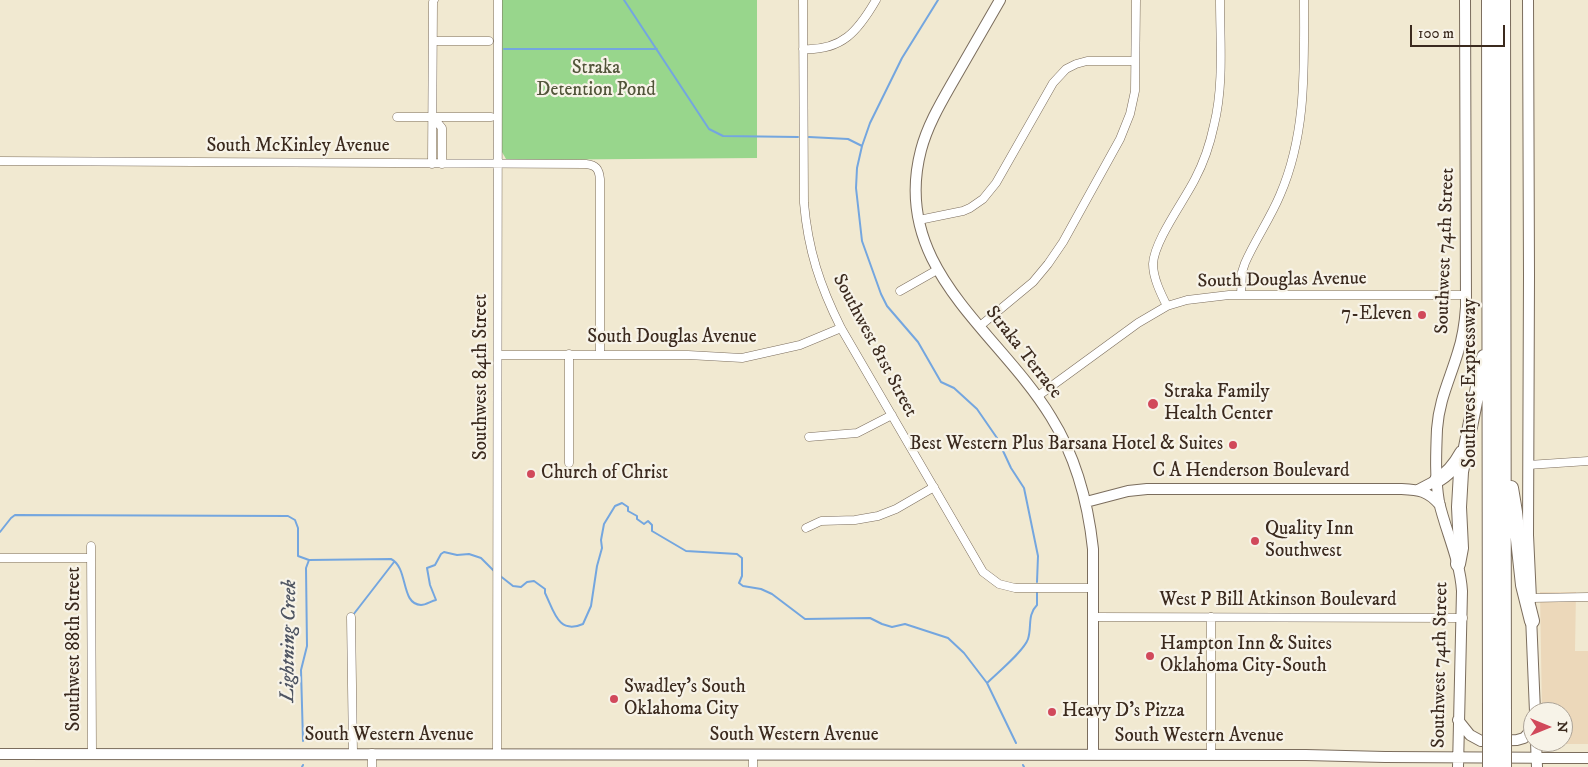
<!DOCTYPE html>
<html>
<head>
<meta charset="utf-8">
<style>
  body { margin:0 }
  #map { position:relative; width:1588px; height:767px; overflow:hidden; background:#f1e9d1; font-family:"IM FELL DW Pica",serif }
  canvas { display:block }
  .north { position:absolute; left:1523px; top:702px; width:50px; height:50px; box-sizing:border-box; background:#f7f3e8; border:1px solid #aca397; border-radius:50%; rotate:90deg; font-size:14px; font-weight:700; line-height:20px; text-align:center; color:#3b2a1e }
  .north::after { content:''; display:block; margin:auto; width:18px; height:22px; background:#d1495b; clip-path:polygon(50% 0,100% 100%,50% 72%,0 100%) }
  .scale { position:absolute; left:1410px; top:25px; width:95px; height:22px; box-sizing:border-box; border:2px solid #3b2a1e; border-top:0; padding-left:6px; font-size:15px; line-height:18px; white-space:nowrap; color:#3b2a1e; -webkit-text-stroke:4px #f7f3e8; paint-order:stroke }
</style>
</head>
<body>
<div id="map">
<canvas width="1588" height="767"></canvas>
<div class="north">N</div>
<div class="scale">100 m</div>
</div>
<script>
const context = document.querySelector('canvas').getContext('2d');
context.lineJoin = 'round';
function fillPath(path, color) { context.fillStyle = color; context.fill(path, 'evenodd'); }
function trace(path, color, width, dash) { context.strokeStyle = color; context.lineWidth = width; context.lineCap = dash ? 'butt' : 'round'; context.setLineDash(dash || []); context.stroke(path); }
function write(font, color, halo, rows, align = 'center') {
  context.font = font + ' "IM FELL DW Pica",serif'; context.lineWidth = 4.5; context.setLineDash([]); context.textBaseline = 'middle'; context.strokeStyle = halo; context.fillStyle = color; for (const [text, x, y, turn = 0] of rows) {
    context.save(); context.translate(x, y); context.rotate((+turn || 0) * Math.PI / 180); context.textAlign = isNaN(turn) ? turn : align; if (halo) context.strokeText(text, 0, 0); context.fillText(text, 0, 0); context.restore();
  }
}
const built = new Path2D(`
  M1540,592H1576L1575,651H1588V744H1552V742H1563V712H1542Z`);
const green = new Path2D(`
  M501,0H757V158L511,160L506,159L502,152Z`);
const stream = new Path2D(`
  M624,0L709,129L723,136L798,137
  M938,0L902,58L870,123L862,146L857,168L856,188L862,241L881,294L887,306L918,342L941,382L954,388L977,409L997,438L1011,468L1024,488L1038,556L1037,582
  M504,49H657
  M809,137L848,139L862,146
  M0,532L11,518L15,515L288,516L295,520L298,528V556L309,560L391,559C409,568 400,604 421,605C426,605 431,601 436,600L430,585L427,568L435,565L441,554L444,552L457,555L469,554L481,558L495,572
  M499,575L513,586L521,587L527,582L534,581L545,589V593C554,611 558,635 583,624L591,606L597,566L602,548L601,540L604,524L615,506L622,503L628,507V511L637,516V519L644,524L648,521L652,525V531L686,551L737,554L742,558V576L739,583L743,586L761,589L772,594L805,619L870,618L882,624L892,627L905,624L948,638L964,653L987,683L1016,743
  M353,615L394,562
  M987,683C997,673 1024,651 1028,639C1032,627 1027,615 1037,605V593
  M303,741L301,670L307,646L306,568L309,560
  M1023,765L1024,767
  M302,767L303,765`);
const street = new Path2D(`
  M803,0L804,203C808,250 820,286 841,328L983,572L999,584L1015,588H1093
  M433,41H489
  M803,49C842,51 858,31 876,0
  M397,117H491
  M433,117L442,128V164
  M0,161L586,164C596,165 599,169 600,179V355
  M432,164L433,2L434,0
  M919,220L963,211L970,208L983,199L996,183L1053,83L1066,69L1076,64L1087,61H1135
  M900,291L937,270
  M1241,295L1242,272L1245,263C1255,240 1270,219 1280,195C1307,133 1304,67 1304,0
  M1167,306C1161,294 1153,278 1153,264C1154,241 1184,201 1195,179C1204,162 1210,144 1214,125C1224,85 1220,41 1220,0
  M980,326L1033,282L1048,264L1063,242L1120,139L1130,114L1135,91L1136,0
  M569,354V463
  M498,355H688L742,358L800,345L841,328
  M1038,396L1138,323L1167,306L1187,300L1229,295H1466
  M809,437L857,433L892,415
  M1528,465L1588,461
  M806,528L821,521L855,520L878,516L896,509L934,487
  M91,546L92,753
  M0,558H91
  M1531,598L1588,597
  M351,617L353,753
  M1093,617L1463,618
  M1211,617V755
  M372,753V767
  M497,754L498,0
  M753,754V767`);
const secondary = new Path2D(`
  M1000,0C984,28 967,57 951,85C939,106 927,127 921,150C890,268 998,330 1051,417C1076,457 1088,502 1093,549V754
  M1528,0L1529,276L1528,535L1531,599
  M1418,490L1437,480
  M1086,502L1128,491L1147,489H1400C1419,490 1427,490 1440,505
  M1531,616L1535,712
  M1458,720L1470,735L1481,741L1517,740L1524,738L1533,728
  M1536,742L1537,767
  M0,754L1306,755L1385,757L1588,758
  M1458,767L1462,591C1460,560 1446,532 1439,502C1435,479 1436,453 1437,429C1439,400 1450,379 1458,352C1463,337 1465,322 1466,307L1465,0`);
const highway = new Path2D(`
  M1489,0L1490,728
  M1503,0L1504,728
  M1437,480C1449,474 1456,464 1462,453
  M1511,488L1515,512L1523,585L1532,621
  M1458,564L1461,548L1459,507L1461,472L1484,357`);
const highwayBridge = new Path2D(`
  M1490,728V767
  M1504,767V728`);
const markers = [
  [1422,315,5,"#d1495b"],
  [1153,404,6,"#d1495b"],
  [1233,445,5,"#d1495b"],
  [531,474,5,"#d1495b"],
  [1255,541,5,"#d1495b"],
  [1150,656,5,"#d1495b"],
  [614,699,5,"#d1495b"],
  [1052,712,5,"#d1495b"]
];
const parkNames = [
  ["Straka",596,69],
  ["Detention Pond",596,91]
];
const streetNames = [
  ["South McKinley Avenue",298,147],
  ["Southwest 74th Street",1446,251,-88],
  ["South Douglas Avenue",1282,281,-1],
  ["South Douglas Avenue",672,338],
  ["Southwest 81st Street",874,346,62],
  ["Straka Terrace",1023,353,52],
  ["Southwest 84th Street",482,377,-90],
  ["Southwest Expressway",1471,383,-90],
  ["C A Henderson Boulevard",1251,472],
  ["West P Bill Atkinson Boulevard",1278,601],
  ["Southwest 88th Street",75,649,-90],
  ["Southwest 74th Street",1441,665,-89],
  ["South Western Avenue",389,736],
  ["South Western Avenue",794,736],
  ["South Western Avenue",1199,737]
];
const poiNames = [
  ["7-Eleven",1412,315,"right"],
  ["Straka Family",1164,393],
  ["Health Center",1164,415],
  ["Best Western Plus Barsana Hotel & Suites",1223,445,"right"],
  ["Church of Christ",541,474],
  ["Quality Inn",1265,530],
  ["Southwest",1265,552],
  ["Hampton Inn & Suites",1160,645],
  ["Oklahoma City-South",1160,667],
  ["Swadley’s South",624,688],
  ["Oklahoma City",624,710],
  ["Heavy D's Pizza",1062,712]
];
const waterNames = [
  ["Lightning Creek",290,641,-89]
];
fillPath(built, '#ecd8ba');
fillPath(green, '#98d68c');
trace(stream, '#74a6df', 2);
trace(street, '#7b6d5d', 9);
trace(secondary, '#7b6d5d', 12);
trace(highway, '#7b6d5d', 16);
trace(street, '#fff', 8);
trace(secondary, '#fff', 10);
trace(highway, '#fff', 14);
trace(highwayBridge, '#7b6d5d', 16, []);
trace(highwayBridge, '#fff', 14);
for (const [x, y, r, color] of markers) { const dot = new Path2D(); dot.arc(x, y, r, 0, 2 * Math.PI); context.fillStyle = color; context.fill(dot); trace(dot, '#f7f3e8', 2); }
write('19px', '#52553a', '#f7f3e8', parkNames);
write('19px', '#3b2a1e', '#f7f3e8', streetNames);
write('19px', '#3b2a1e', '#f7f3e8', poiNames, 'left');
write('italic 20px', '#4f5562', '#f7f3e8', waterNames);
</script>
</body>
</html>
